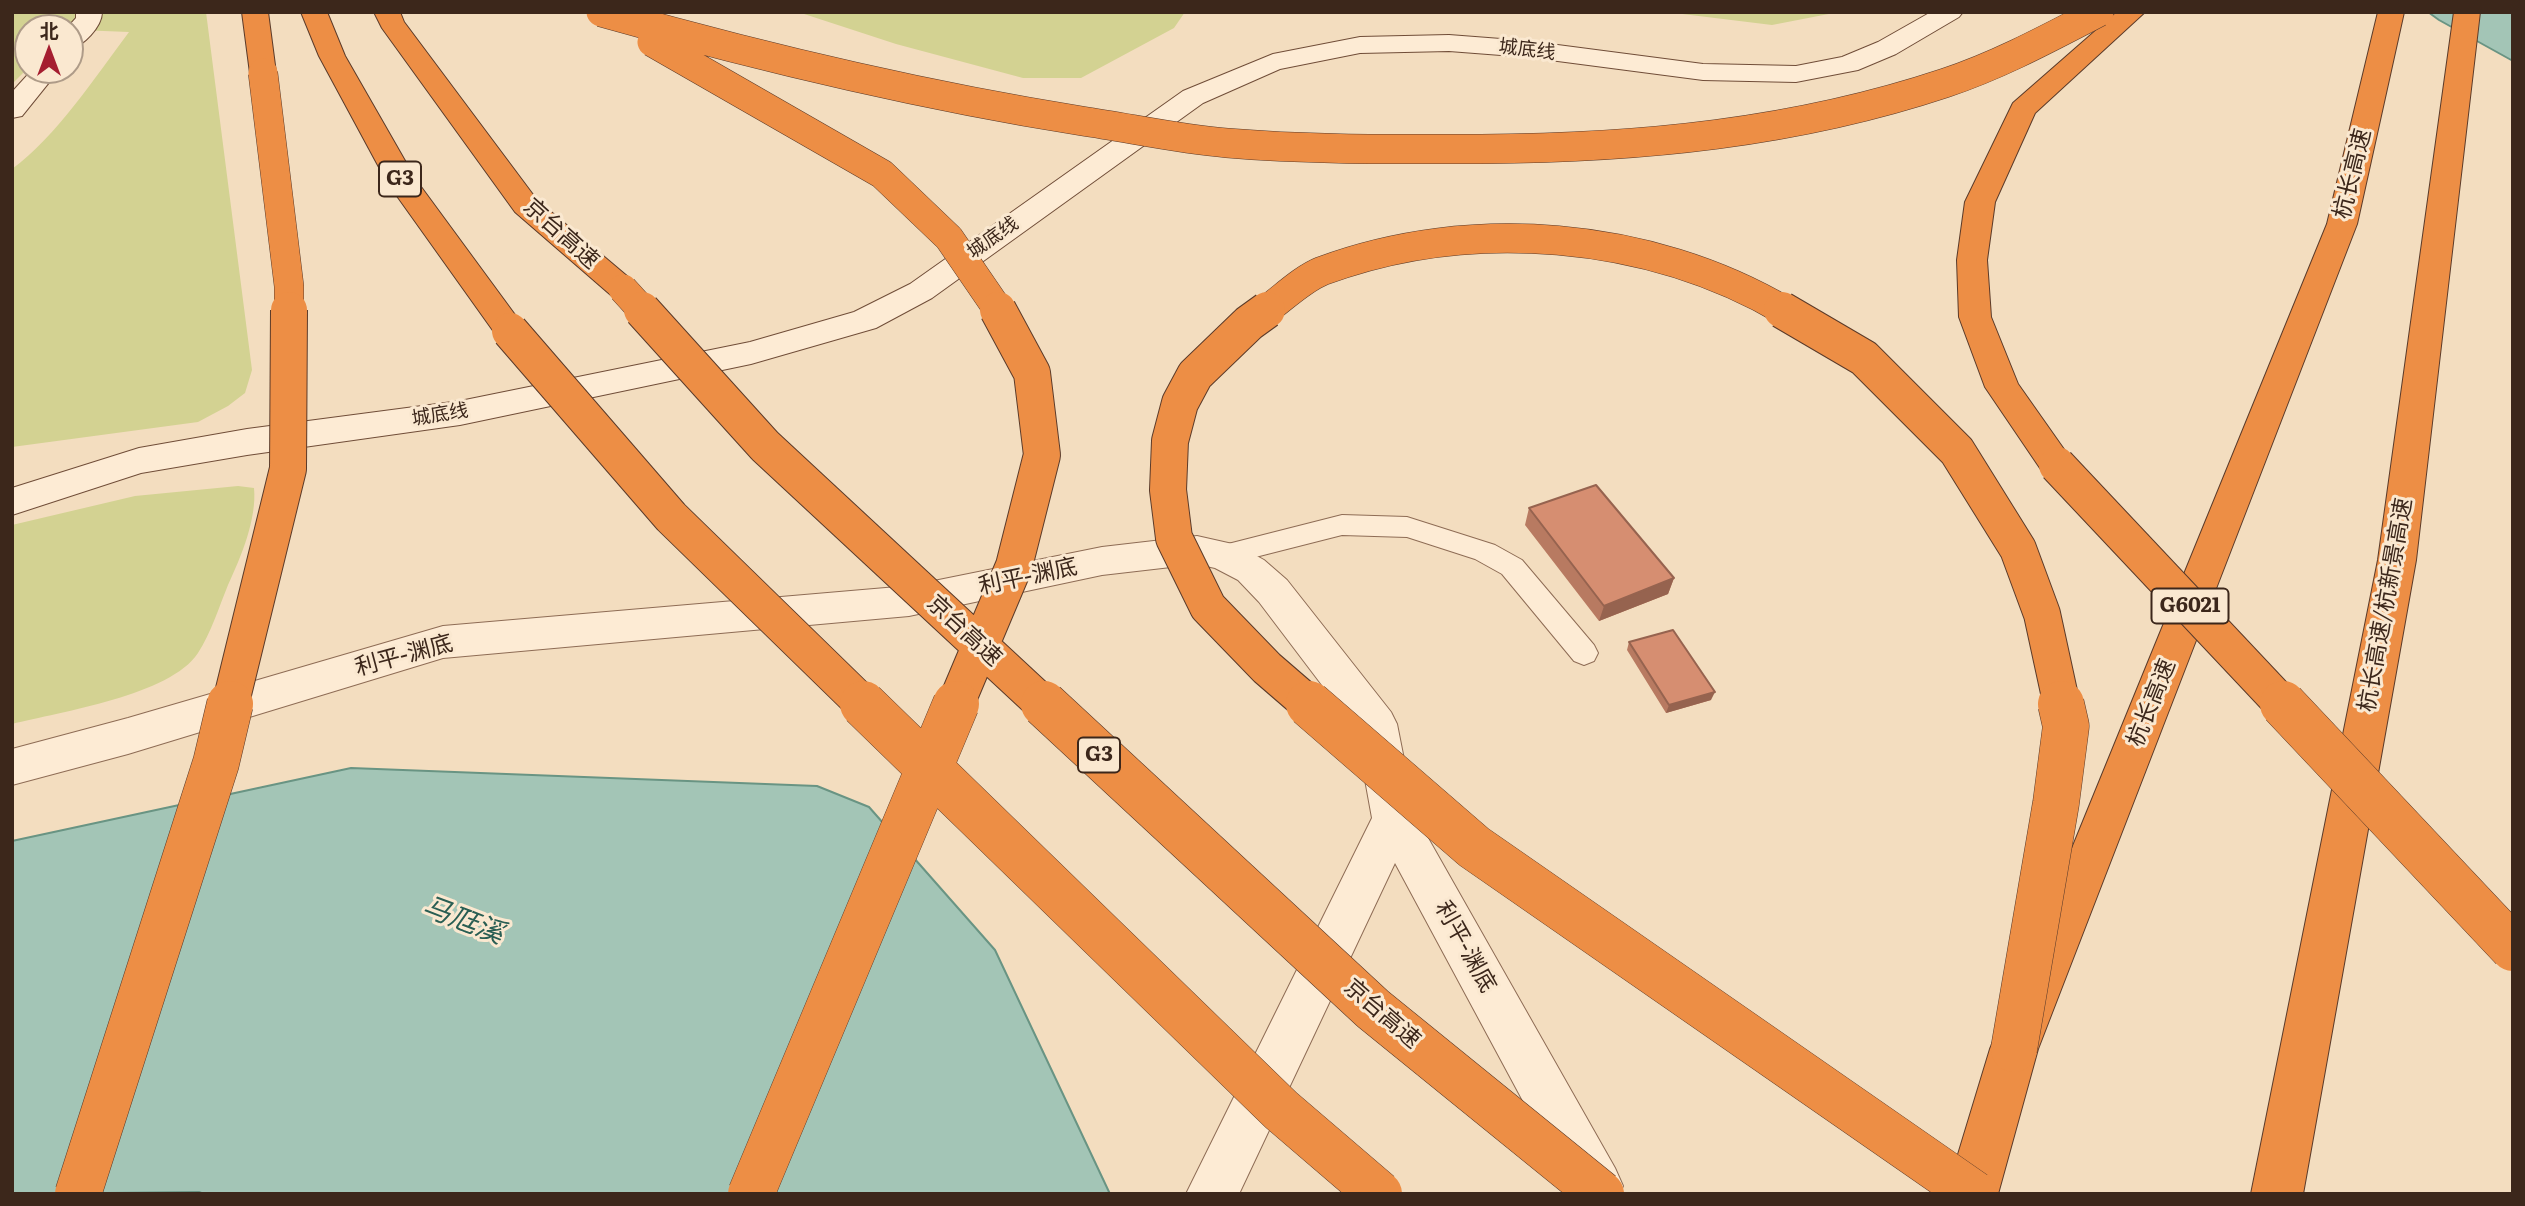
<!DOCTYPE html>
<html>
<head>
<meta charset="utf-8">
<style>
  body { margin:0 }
  #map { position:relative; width:2525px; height:1206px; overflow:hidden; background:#f3ddbf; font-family:Literata,"Noto Sans SC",serif }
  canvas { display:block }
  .frame { position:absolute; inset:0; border:14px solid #3c271b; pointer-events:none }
  .north { position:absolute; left:14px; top:14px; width:70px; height:70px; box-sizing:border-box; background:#fae8d0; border:2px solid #ae9b88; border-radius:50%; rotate:0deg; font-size:19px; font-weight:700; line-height:28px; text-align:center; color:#3c271b }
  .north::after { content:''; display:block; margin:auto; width:24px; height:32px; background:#a51e30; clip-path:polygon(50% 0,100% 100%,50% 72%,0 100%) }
</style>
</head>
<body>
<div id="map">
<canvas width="2525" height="1206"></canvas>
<div class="frame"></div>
<div class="north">北</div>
</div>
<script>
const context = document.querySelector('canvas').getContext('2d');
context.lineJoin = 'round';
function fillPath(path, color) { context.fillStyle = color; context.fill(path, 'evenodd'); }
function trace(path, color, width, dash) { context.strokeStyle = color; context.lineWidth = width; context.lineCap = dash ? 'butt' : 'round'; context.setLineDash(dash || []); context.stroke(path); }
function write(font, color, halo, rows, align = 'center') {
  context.font = font + ' Literata,"Noto Sans SC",serif'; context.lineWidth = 6; context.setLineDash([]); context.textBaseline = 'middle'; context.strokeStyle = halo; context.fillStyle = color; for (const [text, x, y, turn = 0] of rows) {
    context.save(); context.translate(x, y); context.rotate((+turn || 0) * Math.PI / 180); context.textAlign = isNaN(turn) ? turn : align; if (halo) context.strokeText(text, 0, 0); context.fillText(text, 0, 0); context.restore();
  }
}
const green = new Path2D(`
  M12,12H206L252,370L245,393L228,406L198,422L12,447V169C56,137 96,76 129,32L28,28V68L12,84Z
  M798,12H1185L1174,28L1081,78H1023L896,44Z
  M1666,12H1839L1772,25Z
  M238,486L254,488C257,519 241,557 228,585C219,607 211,633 198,653C171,695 60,712 12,724V525L135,496Z`);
const water = new Path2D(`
  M2428,12H2513V61L2439,20Z
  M351,768L817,786L869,807L995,950L1110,1194H204L199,1192L12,1194V841Z`);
const lane = new Path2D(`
  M1342,515L1407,517L1495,545L1522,560L1594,645L1598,653L1594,661L1584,665L1574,661L1502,574L1475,559L1407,537L1342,535L1224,565L1214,562L1210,555L1214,548L1224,545Z`);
const street = new Path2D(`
  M1197,536L1237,545L1264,560L1287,580L1391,712L1397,724L1415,815L1615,1168L1623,1186L1619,1194H1573L1395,863L1239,1194H1186L1372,818L1356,730L1259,602L1238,580L1215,568L1197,564L1102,575L909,616L443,658L128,754L12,785V749L128,718L443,626L909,586L1102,547Z`);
const secondary = new Path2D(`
  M76,12H102C102,27 83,46 70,49V28H67L76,18Z
  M1931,12H1963L1959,17L1896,54L1858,70L1796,82L1703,80L1527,57L1449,51L1360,53L1280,69L1203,103L932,298L876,328L751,364L460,425L247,455L141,473L12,515V488L139,448L247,429L460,401L750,342L854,312L910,284L1183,91L1273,54L1360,37L1449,35L1527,41L1703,64L1796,66L1842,57L1878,42Z
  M32,70H59L22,116L12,118V92Z`);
const highway = new Path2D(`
  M242,12H268L276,73L272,79L263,81L254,79L250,73Z
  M301,12H327L345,56L416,180L521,323L526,331L521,339L510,342L499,339L387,182L319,56Z
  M374,12H400L404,22L537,200L634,282L639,289L634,296L623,299L612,296L515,212L382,28Z
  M2117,12H2145L2035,113L1995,202L1987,260L1991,317L2018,384L2075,465L2070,474L2057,478L2044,474L1985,387L1959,317L1957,260L1965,202L2013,103Z
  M2378,12H2404L2357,224L2038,1049L1998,1194H1946L1990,1049L2327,224Z
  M2454,12H2480L2416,560L2303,1194H2251L2378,560Z`);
const highwayBridgeFar2 = new Path2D(`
  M601,12C760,57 919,95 1082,121C1130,128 1178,139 1227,143C1311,150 1397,149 1481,149C1639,148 1795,133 1945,83C1999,65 2049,38 2099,12
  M652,42L882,174L949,238L999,311
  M263,73L289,286V311
  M623,289L643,311
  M1265,311C1282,299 1302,279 1322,271C1470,216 1649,231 1785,311`);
const highwayBridgeFar1 = new Path2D(`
  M642,310L765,446L1045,706
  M1267,310L1249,323L1195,375L1180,403L1170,441L1168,490L1174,538L1208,607L1267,668L1311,706
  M1782,310L1864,358L1957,451L2018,549L2042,614L2062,706
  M510,331L671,517L865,706
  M2057,465L2284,706
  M230,706L288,469L289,310
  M955,706L1014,566L1042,455L1032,373L998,310`);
const highwayBridge = new Path2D(`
  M863,704L1281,1110L1379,1194
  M1044,704L1373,1009L1601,1194
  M1309,704L1474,847L1974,1194
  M2283,704L2513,948
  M2014,1049L2056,803L2066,726L2061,704
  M78,1194L216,763L230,704
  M751,1194L956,704`);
const wall = new Path2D(`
  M1529,508L1674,578L1668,594L1599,621L1525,525Z
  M1629,642L1711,700L1666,713L1627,650Z`);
const shadedWall = new Path2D(`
  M1674,578L1668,594L1599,621L1604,606Z
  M1715,692L1711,700L1666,713L1669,705Z`);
const building = new Path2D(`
  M1596,485L1674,578L1604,606L1529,508Z
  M1673,630L1715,692L1669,705L1629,642Z`);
const farStreetnames = [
  ["城底线",1527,50,7],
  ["城底线",993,238,-35],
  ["城底线",440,415,-9]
];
const shields = [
  [400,179,42],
  [2190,606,77],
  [1099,755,42]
];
const shieldNames = [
  ["G3",400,179],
  ["G6021",2190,606],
  ["G3",1099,755]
];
const streetNames = [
  ["杭长高速",2353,174,-76],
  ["京台高速",561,234,42],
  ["利平-渊底",1028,577,-12],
  ["杭长高速/杭新景高速",2386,605,-80],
  ["京台高速",964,631,43],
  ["利平-渊底",404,656,-15],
  ["杭长高速",2152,703,-68],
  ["利平-渊底",1465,947,61],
  ["京台高速",1382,1014,41]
];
const nearWaternames = [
  ["马尫溪",463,921,21]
];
fillPath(green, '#d3d292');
fillPath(water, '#a3c5b6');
trace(water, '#699483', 2);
trace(lane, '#8e6c55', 2);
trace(street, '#8e6c55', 2);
trace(secondary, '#704d38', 2);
trace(highway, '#5b3b2a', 2);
fillPath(lane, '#fdebd4');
fillPath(street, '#fdebd4');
fillPath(secondary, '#fdebd4');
fillPath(highway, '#ed8e45');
trace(highwayBridgeFar2, '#5b3b2a', 30, []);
trace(highwayBridgeFar1, '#5b3b2a', 38, []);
trace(highwayBridge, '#5b3b2a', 47, []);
trace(highwayBridgeFar2, '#ed8e45', 29);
trace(highwayBridgeFar1, '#ed8e45', 36);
trace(highwayBridge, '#ed8e45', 46);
fillPath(wall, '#b87a61');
fillPath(shadedWall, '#96634f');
fillPath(building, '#d68e71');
trace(building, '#96634f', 2);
write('19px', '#3c271b', '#fae8d0', farStreetnames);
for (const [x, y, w] of shields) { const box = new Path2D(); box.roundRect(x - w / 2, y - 17.5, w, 35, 5); context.fillStyle = '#fae8d0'; context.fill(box); trace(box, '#3c271b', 2); }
write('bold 21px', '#3c271b', null, shieldNames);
write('23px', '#3c271b', '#fae8d0', streetNames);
write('italic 28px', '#295e53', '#fae8d0', nearWaternames);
</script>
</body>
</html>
